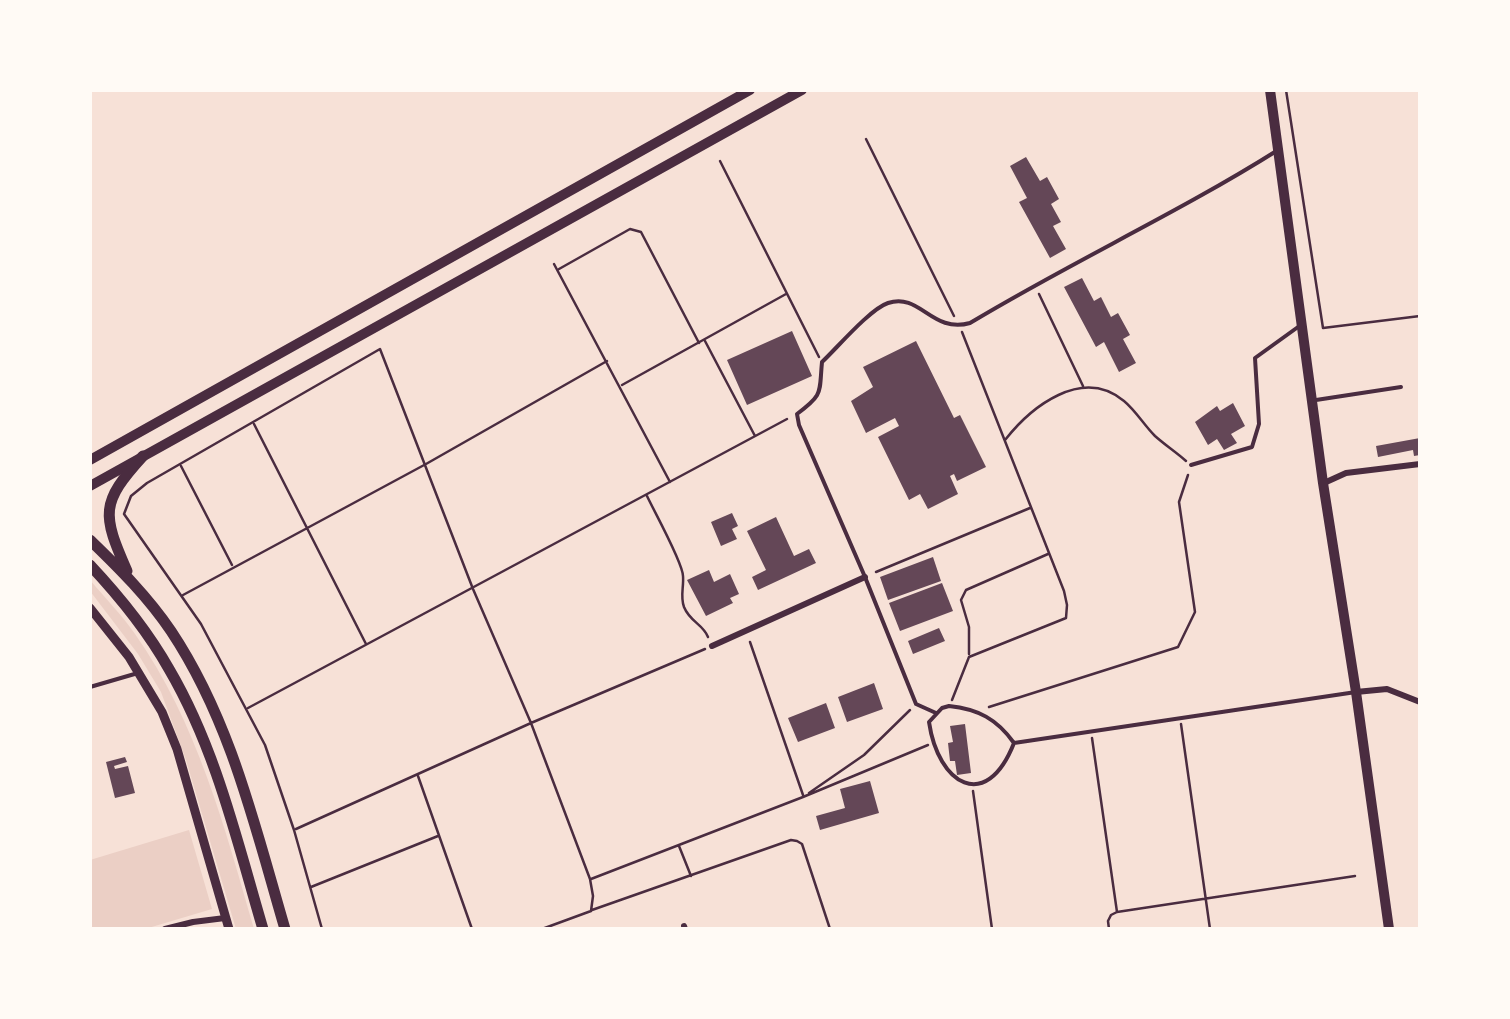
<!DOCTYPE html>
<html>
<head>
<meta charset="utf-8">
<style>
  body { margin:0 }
  #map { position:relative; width:1510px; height:1019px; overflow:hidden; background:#f7e1d7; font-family:"Fira Sans Condensed",sans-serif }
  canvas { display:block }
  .frame { position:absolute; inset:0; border:92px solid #fffaf5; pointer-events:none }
</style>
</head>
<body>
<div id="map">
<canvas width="1510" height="1019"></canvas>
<div class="frame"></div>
</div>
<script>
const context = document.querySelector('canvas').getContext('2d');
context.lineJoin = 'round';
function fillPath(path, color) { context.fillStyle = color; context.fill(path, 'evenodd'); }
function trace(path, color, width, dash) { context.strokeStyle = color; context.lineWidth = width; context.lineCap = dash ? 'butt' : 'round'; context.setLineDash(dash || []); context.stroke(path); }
const green = new Path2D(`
  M90,580C105,598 122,615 135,634C197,722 225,828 254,929H236L186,760L161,692L138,654L90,591Z
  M189,830L212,909L145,929H90V860Z`);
const building = new Path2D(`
  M1026,157L1040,181L1047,177L1059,199L1051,204L1061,222L1053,226L1066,249L1050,258L1019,202L1027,198L1010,166Z
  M1082,278L1094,301L1101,297L1111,317L1118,313L1130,335L1123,339L1136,363L1119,372L1104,342L1096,347L1064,287Z
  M792,331L812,376L747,405L727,360Z
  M916,341L954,418L960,415L986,467L957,481L954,474L950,476L958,494L928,509L920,494L909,500L878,437L899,426L895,418L866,433L851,401L873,387L863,367Z
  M1233,403L1245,426L1231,434L1237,443L1224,450L1217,439L1208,445L1195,422L1217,406L1220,411Z
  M1420,438V455L1414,456L1413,450L1378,457L1376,446Z
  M732,513L738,526L732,529L737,539L721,546L711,522Z
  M776,517L794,556L809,549L816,563L758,590L752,577L766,570L747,531Z
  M933,557L941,581L888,600L880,577Z
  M709,570L714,582L730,574L739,594L730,598L733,603L706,616L687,580Z
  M942,583L953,611L900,631L889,603Z
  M939,628L945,641L913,654L908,641Z
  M874,683L883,709L847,722L838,697Z
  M826,703L835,728L798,742L788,718Z
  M965,724L971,773L957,775L955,761H950L948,743L953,742L950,726Z
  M125,757L127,762L114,766L115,769L128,766L135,793L115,798L106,762Z
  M870,781L879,813L820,830L816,816L845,808L840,789Z`);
const path = new Path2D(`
  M1286,90L1323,328L1420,316
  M866,139L954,316
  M720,161L819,357
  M554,264L670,482
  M559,269L630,229L641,232L699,343
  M1039,294L1083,386
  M705,341L755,436
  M622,385L786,294
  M254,424L366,644
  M1005,440C1031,407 1082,366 1124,401C1136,411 1144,425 1155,436C1165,445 1176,452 1186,461
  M181,466L232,565
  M647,496C654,511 683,563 683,576C684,587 680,596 684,607C690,622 703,624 708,637
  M876,572L1030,508
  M183,595L426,464L607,361
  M750,642L803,795
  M969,654V627L961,600L966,590L1048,554
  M952,700L969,657L1066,618L1067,605L1064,591L962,332
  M989,707L1178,647L1195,612L1179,502L1188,475
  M248,708L787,419
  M1181,724L1210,929
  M1092,738L1117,912L1111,915L1108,921L1109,929
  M418,776L472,929
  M973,791L992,929
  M809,793L864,755L910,710
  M296,829L531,723L705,649
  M679,846L691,876
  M591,879L803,797L928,745
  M311,887L438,836
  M592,910L791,840L797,841L802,844L830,929
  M1117,912L1355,876
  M322,929L294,830L265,745L201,624L124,514L131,496L147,483L380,349L473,589L531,723L590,879L593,896L591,911L542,929`);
const service = new Path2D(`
  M1316,400L1401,387
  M1191,465L1252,447L1259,424L1255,358L1298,327
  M90,687L138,673
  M949,706C978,709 997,719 1014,743C986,814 938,784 929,722L942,708Z
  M936,713L916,704L865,577L799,425L797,414C824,394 819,393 822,362C837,348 870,309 888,303C920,292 932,334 970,323C1071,262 1178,213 1278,150
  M1014,743L1356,692`);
const minor = new Path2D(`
  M1324,483L1346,473L1420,464
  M712,646L865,577
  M1356,692L1387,689L1420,702
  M684,926L685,929
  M165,929L193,922L225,918`);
const tertiary = new Path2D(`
  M90,608L129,657L162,712L177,749L229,929`);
const primary = new Path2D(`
  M1270,90L1323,483L1356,692L1389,929
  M90,460L750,90
  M90,486L802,90`);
const trunk = new Path2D(`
  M90,540C120,569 148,597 171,631C231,721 255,827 285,929
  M90,565C120,597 147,630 169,669C216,749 237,841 263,929
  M127,571C102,514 100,503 143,456`);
fillPath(green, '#ebcfc5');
fillPath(building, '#644757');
trace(path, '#4a2c40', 2.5);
trace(service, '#4a2c40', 4);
trace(minor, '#4a2c40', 6);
trace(tertiary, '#4a2c40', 9);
trace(primary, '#4a2c40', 10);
trace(trunk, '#4a2c40', 11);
</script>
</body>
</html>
